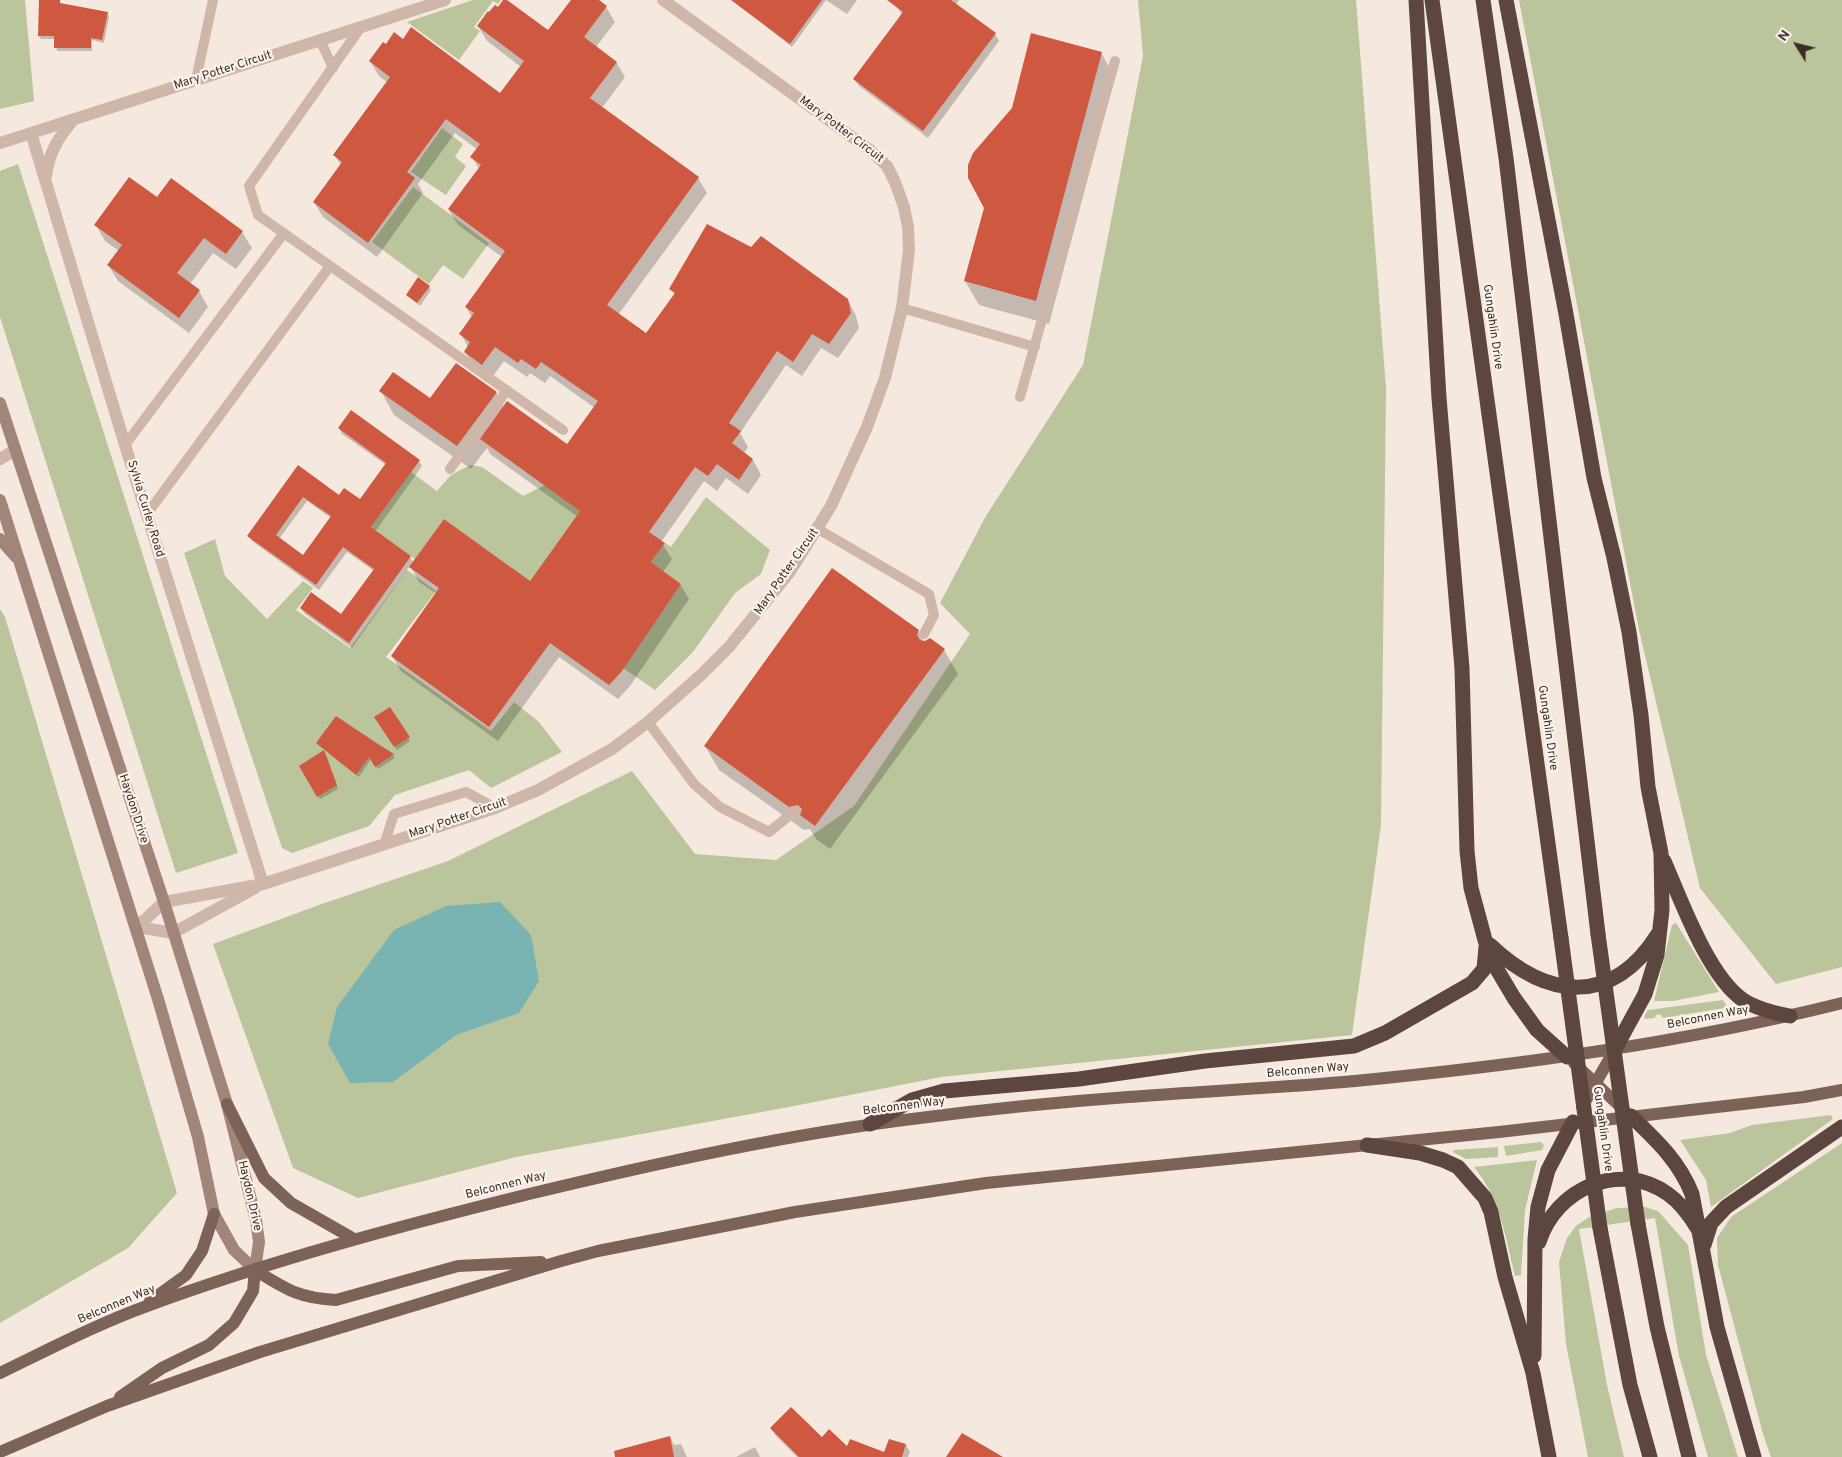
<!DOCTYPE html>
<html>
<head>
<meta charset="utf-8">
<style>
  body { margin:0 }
  #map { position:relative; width:1842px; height:1457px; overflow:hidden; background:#f5e8de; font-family:Overpass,sans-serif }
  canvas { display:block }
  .north { position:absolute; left:1772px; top:20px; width:50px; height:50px; -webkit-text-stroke:4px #fbf2eb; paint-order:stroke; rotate:306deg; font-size:14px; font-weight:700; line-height:20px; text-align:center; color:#3a2d29 }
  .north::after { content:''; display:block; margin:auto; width:18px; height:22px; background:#3a2d29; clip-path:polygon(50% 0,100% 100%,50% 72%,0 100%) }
</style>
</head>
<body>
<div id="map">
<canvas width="1842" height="1457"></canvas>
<div class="north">N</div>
</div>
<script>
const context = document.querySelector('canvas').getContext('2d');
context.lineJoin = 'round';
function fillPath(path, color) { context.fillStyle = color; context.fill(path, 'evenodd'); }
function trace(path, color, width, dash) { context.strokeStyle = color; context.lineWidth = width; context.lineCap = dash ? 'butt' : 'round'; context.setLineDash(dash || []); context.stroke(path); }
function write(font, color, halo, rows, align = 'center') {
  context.font = font + ' Overpass,sans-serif'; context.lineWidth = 4.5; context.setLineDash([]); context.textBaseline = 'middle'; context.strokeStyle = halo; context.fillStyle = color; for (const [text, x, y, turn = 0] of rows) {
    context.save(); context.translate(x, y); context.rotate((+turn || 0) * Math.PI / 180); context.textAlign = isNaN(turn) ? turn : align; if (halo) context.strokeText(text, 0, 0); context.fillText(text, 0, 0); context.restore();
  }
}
const green = new Path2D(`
  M0,0H25L34,101L0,109Z
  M473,0H501L498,4L493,1L474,27L480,31L459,60L407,22Z
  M1138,0H1356L1386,388L1381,825L1352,1035L941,1077L789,1107L516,1157L358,1198L293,1168L213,944L319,905L448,861L632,771L695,854L776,860L854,806L970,634L940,603L986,516L1083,365L1143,56Z
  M1519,0H1842V967L1776,984L1700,888L1639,630Z
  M442,128L463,144L455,157L466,166L446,195L411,172Z
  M18,164L238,853L176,873L0,317V171Z
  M413,187L489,243L463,279L443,265L429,284L372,242Z
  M470,465L482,467L523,496L545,485L580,511L512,606L494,593L512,568L444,519L415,559L371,527L411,472L437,491L451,475Z
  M706,497L770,550L761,574L735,593L693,652L655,690L623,668L681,584L651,562L665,543L671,547Z
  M215,539L225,576L267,619L303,581L313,588L296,610L350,648L407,570L436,591L386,657L491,731L514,702L539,722L562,752L491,788L469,770L395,795L369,826L292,853L282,848L184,553Z
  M0,609L5,617L177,1193L128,1248L0,1323Z
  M1676,923L1719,992L1673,1001H1654L1672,925Z
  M1723,1000L1726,1005L1725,1008L1663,1018L1660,1014L1656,1015L1655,1018L1645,1019L1644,1017L1648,1010Z
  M1831,1115L1833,1119L1711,1207L1706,1180L1680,1140L1730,1133L1752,1125Z
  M1541,1142L1544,1145L1542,1150L1506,1156L1504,1146Z
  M1842,1143V1457H1771L1763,1434L1718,1265L1717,1238L1731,1217Z
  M1498,1147V1157L1466,1159L1453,1152L1454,1150Z
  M1537,1160L1525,1210L1521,1275L1515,1276C1505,1236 1501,1200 1474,1167Z
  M1645,1207L1658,1211L1688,1245L1706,1355L1738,1457H1708L1679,1356L1655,1218L1579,1229L1607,1385L1624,1457H1588L1566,1344L1559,1262L1567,1238L1576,1226L1589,1217L1617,1208Z`);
const water = new Path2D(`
  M500,902L531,935L539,981L519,1013L456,1035L393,1082L350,1083L328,1044L337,1007L394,930L446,906Z`);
const shadow = new Path2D(`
  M505,0L548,32L572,0H597L606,7L615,22L596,47L616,62L625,77L602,108L698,178L707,193L618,315L646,335L675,295L671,289L848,300L856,316L859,328L838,358L821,348L802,376L786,365L740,433L748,447L744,453L753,460L761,475L748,494L726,478L717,491L704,481L661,542L672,559L663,572L680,584L689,599L630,686L618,699L559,657L498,741L401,671L392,656L437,594L419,582L410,566L352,648L304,613L301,608L342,616L374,571L347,552L319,590L252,541L249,536L298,467L340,497L360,501L386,465L342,434L339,428L419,461L422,466L375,532L410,557L414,563L530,582L578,517L490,454L487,448L471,469L394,415L381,391L430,400L496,393L504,407L568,446L595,408L550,376L545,383L530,373L527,377L504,361L491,379L474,367L465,352L468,347L461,334L472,318L466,307L502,257L458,225L449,210L479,169L472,157L478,150L455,133L418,184L423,193L377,257L323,217L314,202L341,166L335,155L388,83L379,76L370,61L386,46L403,40L501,94L521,67L487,41L478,26L498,9ZM307,501L331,518L303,557L279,539Z
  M826,0L792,47L733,1L734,0Z
  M826,0H857L847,14Z
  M902,0H959L956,5L995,34L999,41L928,138L859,86L854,79L902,15L897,7Z
  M60,1L61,4L107,13L109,17L104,43L92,40V51H57L55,39H41L39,36Z
  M1101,53L1115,77L1049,324L979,305L965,281L985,208Z
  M171,180L242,232L252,248L236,269L213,253L190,284L199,291L208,307L189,333L118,281L108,265L119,251L105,241L96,225L157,199Z
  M429,287L431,290L420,306L407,295Z
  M918,631L924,642L944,650L958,674L830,849L816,839L810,829L804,830L719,770L705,746Z
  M390,709L410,741L397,750L376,717Z
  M336,718L393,755L395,758L378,769L371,759L359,777L317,743Z
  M326,755L338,789L320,799L300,766Z
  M771,1429L822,1438L848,1448L884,1454L906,1445L910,1452L908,1457H797L776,1436Z
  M670,1437L674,1445L681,1444L687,1457H636L648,1445V1442Z
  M755,1447L760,1457H736Z`);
const building = new Path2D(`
  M39,0H60V3L108,12L102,40L91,38V48H54V36H38Z
  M503,0H507L548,30L571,0H599L607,6L584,37L617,62L590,98L699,177L607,305L646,333L675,293L669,289L707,224L751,247L761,236L848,299L851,313L829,344L812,334L793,362L777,351L729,423L741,431L732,443L753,459L739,480L717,464L708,476L695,467L649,532L665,543L651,562L681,584L622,671L609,685L550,643L489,727L391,656L439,588L409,567L444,519L530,581L580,511L480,439L507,401L567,444L598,401L541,362L536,369L521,359L518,363L495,347L482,365L464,352L470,342L459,334L474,313L465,307L505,251L448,209L481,165L470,157L480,144L446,119L407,172L415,178L368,243L313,202L342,162L333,155L390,77L369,61L383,42L386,44L394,32L403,39L411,27L500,93L524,61L477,26L488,11L489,12L495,5L498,7Z
  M731,0H822L790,44Z
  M887,0H951L996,33L923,131L853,79L903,12Z
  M1031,33L1102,52L1036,301L964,281L984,208L968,178V165L973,153L1012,108Z
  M129,177L157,197L171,178L243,231L226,254L204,238L177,273L200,290L179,318L107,265L122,245L94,225Z
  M418,277L430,286L417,303L406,295Z
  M456,363L497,392L457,446L379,391L393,372L430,398Z
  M351,410L420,460L371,527L411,556L349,643L300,608L311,592L341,614L374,569L343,547L316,585L247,536L298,465L339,495L344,488L360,499L386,463L338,428ZM303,497L331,516L303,555L276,535Z
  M832,568L919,630L917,635L920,640L925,641L930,638L945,649L815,826L800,815L802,809L798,805L789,807L704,746Z
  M390,707L410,737L394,747L374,717Z
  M336,716L378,744L394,754L375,767L369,757L356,775L316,743Z
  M324,750L337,785L317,797L299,766Z
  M791,1407L822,1437L829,1429L847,1446L850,1439L884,1452L889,1439L906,1444L902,1457H799L770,1428Z
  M962,1433L1003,1457H946Z
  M670,1436L674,1457H615L614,1451Z`);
const service = new Path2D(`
  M361,27L249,186L258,215L563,430
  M320,40L333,68
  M196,80L213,0
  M902,308L1035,347
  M1020,397L1115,61
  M125,445L284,233
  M450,469L507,390
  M147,514L330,266
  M818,529L929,594L934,615L924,634
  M648,722L694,784L720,807L769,832L795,811
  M384,845L394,814L466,792L495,808`);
const minor = new Path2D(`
  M31,133L125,445L263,884
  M0,143L445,0
  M46,176C49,152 58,138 74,119
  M0,459L15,450
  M137,927L164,902L263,884L495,808L538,790L612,749L648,722L702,674L729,647L789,573L831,506L867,427L885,378L902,308L909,250L908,227L904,207L895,182L887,166L870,150L663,0
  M137,927L173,933L255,888`);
const secondary = new Path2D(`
  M0,403L164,902L227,1104L256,1220L259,1242L255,1270
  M0,500L158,999L198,1137L214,1214L234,1250L255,1270
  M0,539L16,557`);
const primary = new Path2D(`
  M1574,1063L1625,1111
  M227,1104L264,1178L291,1203L354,1239
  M1582,1107L1615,1049
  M255,1270C286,1289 298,1298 336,1300L458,1266L541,1262
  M150,1301L186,1275L202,1251L214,1214
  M0,1373C48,1350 97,1324 147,1306C272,1260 400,1226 529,1194C658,1163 788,1134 920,1118C989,1109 1059,1102 1128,1097C1204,1091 1280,1088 1355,1081C1519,1065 1682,1043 1842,1003
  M120,1397L162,1368L209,1345L234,1323L253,1291L255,1270
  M0,1452L107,1406L260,1352L561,1261L598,1251L795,1212L986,1183L1499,1132L1804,1097L1842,1090`);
const motorway = new Path2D(`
  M1416,0L1439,398L1462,668L1467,851L1471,888L1485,940L1498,971L1514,998L1537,1030L1567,1057
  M1432,0L1561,938
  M1483,0L1506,158L1598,934
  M1506,0L1566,314L1594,478L1614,558L1629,632L1641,715L1648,787L1661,853L1662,910L1657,955L1645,994L1615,1049
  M1664,861C1681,900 1708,976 1743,1000C1757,1009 1774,1013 1790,1016
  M1490,945C1547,999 1612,1007 1658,934
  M1631,1116C1656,1140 1679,1161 1692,1194L1717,1327L1754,1457
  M870,1124L912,1100L944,1091L1079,1079L1205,1061L1354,1046L1385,1033L1472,983L1484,969L1486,947
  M1367,1145L1420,1153L1443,1160L1458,1167L1485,1198L1491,1212L1505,1277L1533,1373L1549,1457
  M1638,1224L1657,1327L1689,1457
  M1600,1228L1630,1385L1650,1457
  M1539,1242C1556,1188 1620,1160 1668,1194C1681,1203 1690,1216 1698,1229
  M1704,1245L1711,1223L1726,1207L1842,1127
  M1534,1356L1535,1239L1538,1207L1548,1170L1573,1122`);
const motorwayBridge = new Path2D(`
  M1598,934L1638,1224
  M1561,938L1600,1228`);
const streetNames = [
  ["Mary Potter Circuit",223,71,-18],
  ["Mary Potter Circuit",841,130,37],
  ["Gungahlin Drive",1492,327,82],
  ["Sylvia Curley Road",145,509,73],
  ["Mary Potter Circuit",787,572,-55],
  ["Gungahlin Drive",1547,728,82],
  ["Haydon Drive",133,809,72],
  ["Mary Potter Circuit",458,819,-19],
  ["Belconnen Way",1708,1018,-11],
  ["Belconnen Way",1308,1071,-5],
  ["Belconnen Way",904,1107,-7],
  ["Gungahlin Drive",1602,1129,82],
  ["Belconnen Way",506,1186,-14],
  ["Haydon Drive",249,1196,77],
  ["Belconnen Way",117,1305,-23]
];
fillPath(green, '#bac59c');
fillPath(water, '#7ab4b2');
fillPath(shadow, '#0003');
fillPath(building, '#cf5841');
trace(service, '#ceb7a8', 10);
trace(minor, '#ceb7a8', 12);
trace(secondary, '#a28579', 12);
trace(primary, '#7d6259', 12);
trace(motorway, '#5c463f', 15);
trace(motorwayBridge, '#5c463f', 15);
write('12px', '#3a2d29', '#fbf2eb', streetNames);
</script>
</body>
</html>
